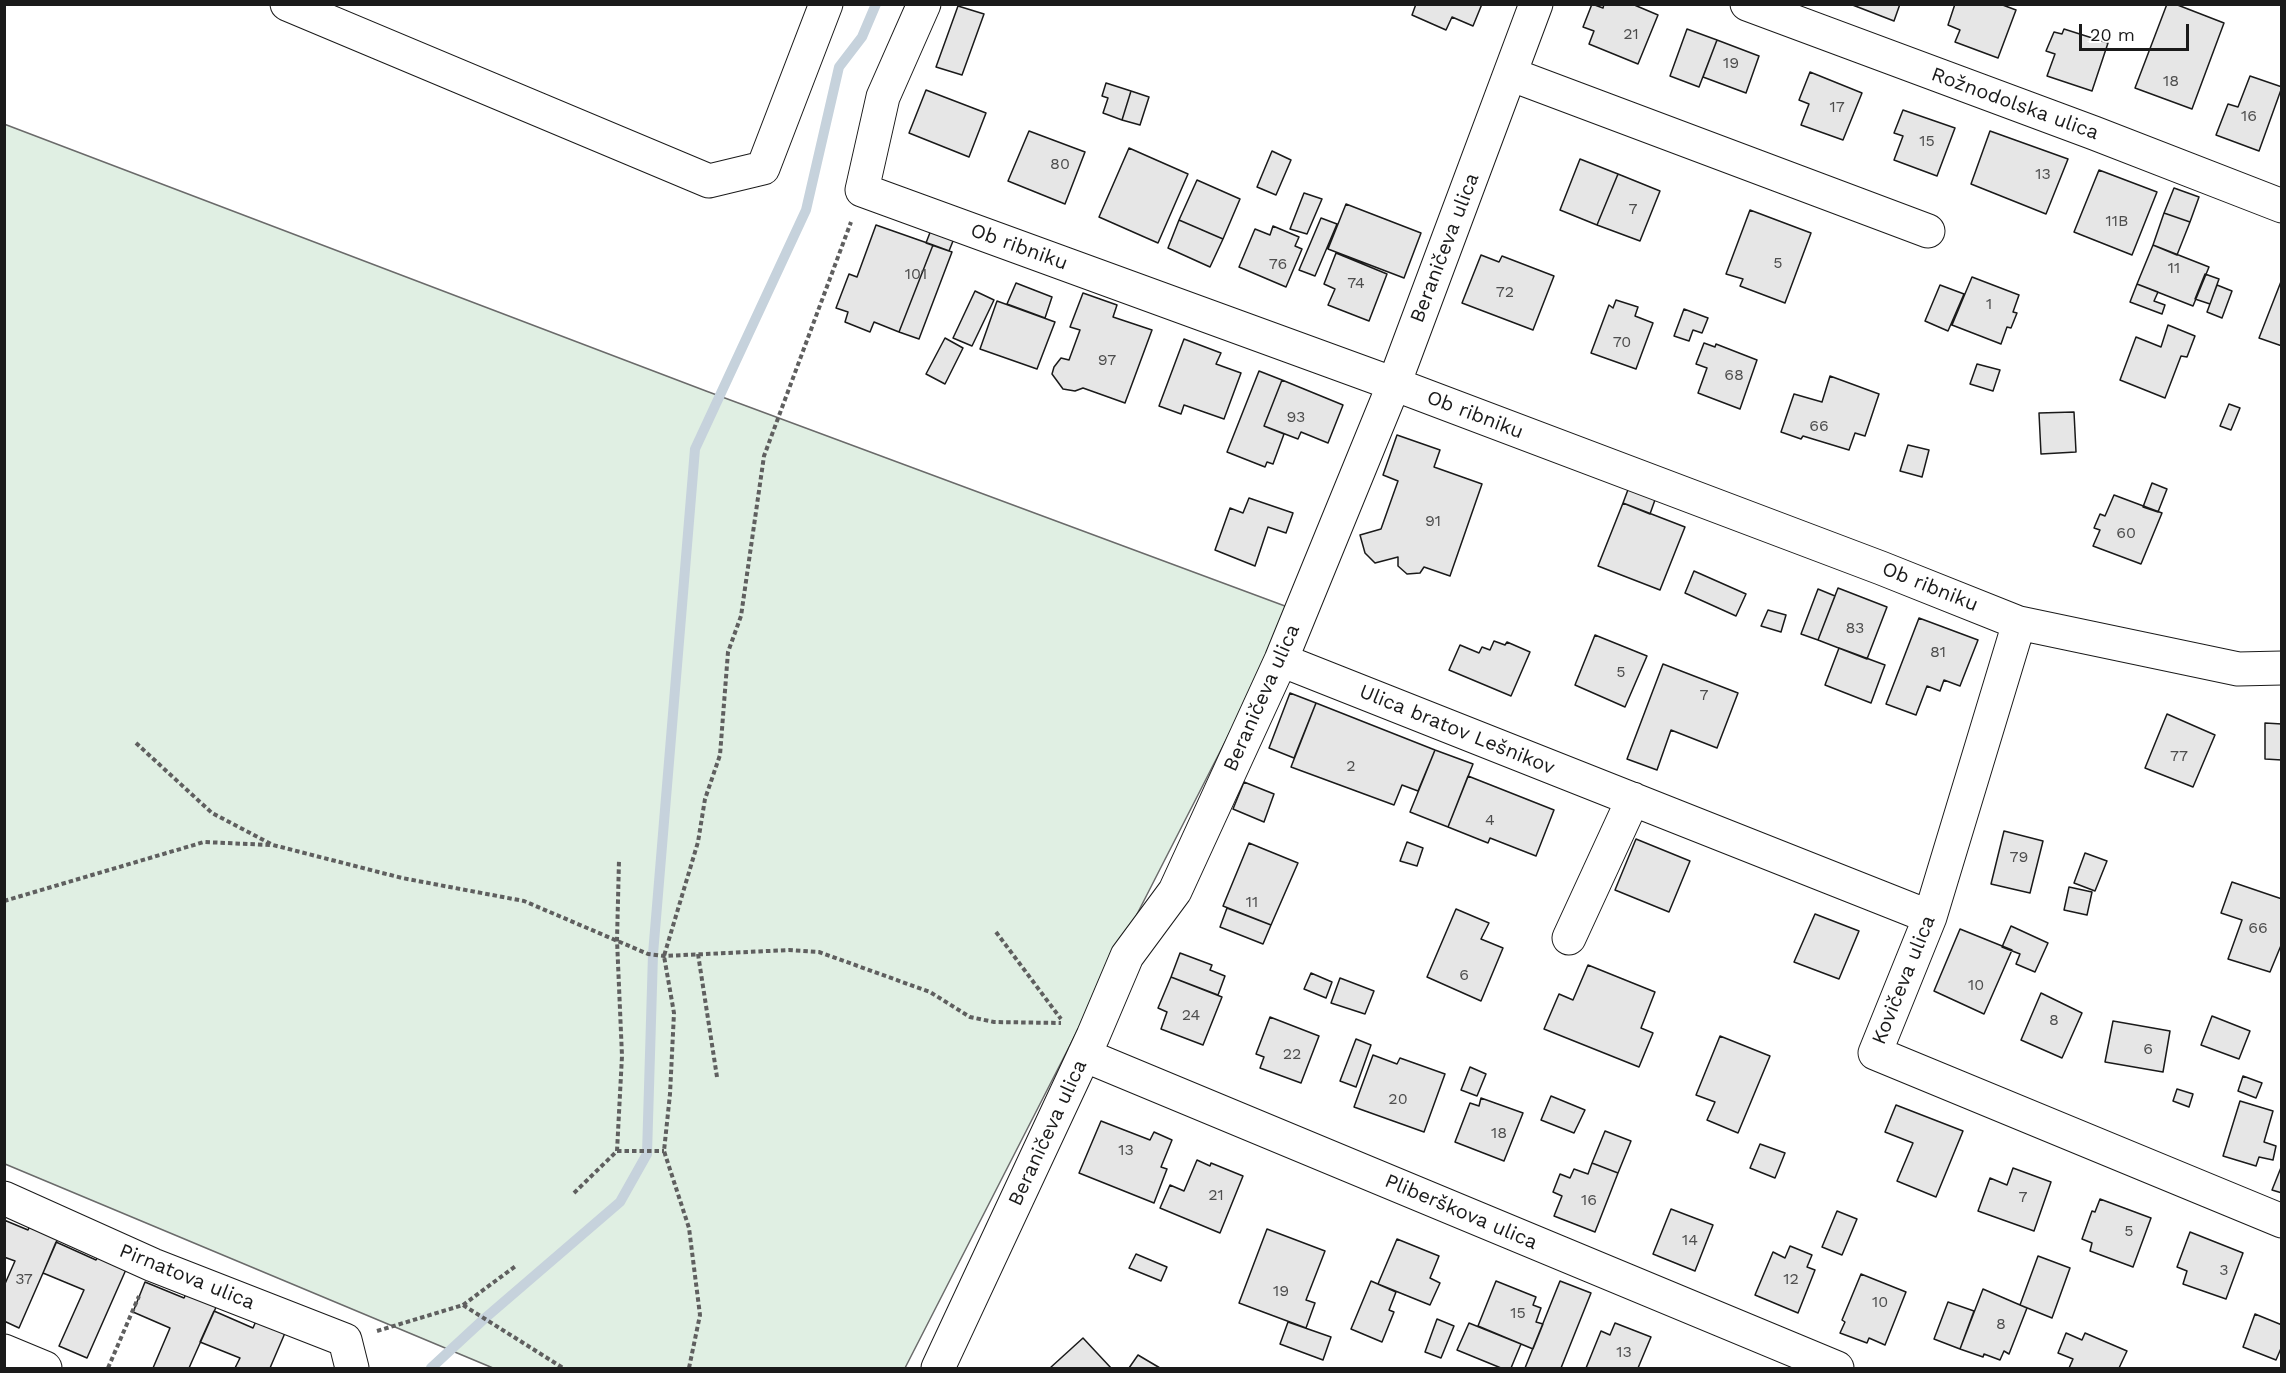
<!DOCTYPE html>
<html>
<head>
<meta charset="utf-8">
<style>
  body { margin:0 }
  #map { position:relative; width:2286px; height:1373px; overflow:hidden; background:#fff; font-family:"Work Sans",sans-serif }
  canvas { display:block }
  .frame { position:absolute; inset:0; border:6px solid #1a1a1a; pointer-events:none }
  .scale { position:absolute; left:2079px; top:24px; width:110px; height:27px; box-sizing:border-box; border:3px solid #1a1a1a; border-top:0; padding-left:8px; font-size:18px; line-height:21px; white-space:nowrap; color:#1a1a1a; -webkit-text-stroke:4px #fff; paint-order:stroke }
</style>
</head>
<body>
<div id="map">
<canvas width="2286" height="1373"></canvas>
<div class="frame"></div>
<div class="scale">20 m</div>
</div>
<script>
const context = document.querySelector('canvas').getContext('2d');
context.lineJoin = 'round';
function fillPath(path, color) { context.fillStyle = color; context.fill(path, 'evenodd'); }
function trace(path, color, width, dash) { context.strokeStyle = color; context.lineWidth = width; context.lineCap = dash ? 'butt' : 'round'; context.setLineDash(dash || []); context.stroke(path); }
function write(font, color, halo, rows, align = 'center') {
  context.font = font + ' "Work Sans",sans-serif'; context.lineWidth = 4.5; context.setLineDash([]); context.textBaseline = 'middle'; context.strokeStyle = halo; context.fillStyle = color; for (const [text, x, y, turn = 0] of rows) {
    context.save(); context.translate(x, y); context.rotate((+turn || 0) * Math.PI / 180); context.textAlign = isNaN(turn) ? turn : align; if (halo) context.strokeText(text, 0, 0); context.fillText(text, 0, 0); context.restore();
  }
}
const green = new Path2D(`
  M4,124L706,391L1293,609L905,1368H493L5,1164Z`);
const stream = new Path2D(`
  M431,1368L484,1319L620,1202L647,1154L653,954L695,449L806,210L839,67L862,37L876,4`);
const building = new Path2D(`
  M1416,4H1482L1473,26L1452,17L1446,30L1412,15Z
  M1592,4L1603,8L1604,4H1632L1658,15L1638,64L1589,44L1594,31L1583,27Z
  M1850,4H1900L1894,21Z
  M1955,4H2000L2016,10L1998,58L1955,42L1960,30L1948,25Z
  M2167,4H2175L2224,23L2192,109L2135,88Z
  M958,6L984,14L962,75L936,67Z
  M1687,29L1717,40L1699,87L1670,76Z
  M2064,29L2108,43L2092,91L2047,76L2055,54L2046,51L2054,32L2062,34Z
  M1717,40L1759,56L1746,93L1703,77Z
  M1810,72L1862,93L1843,140L1801,125L1809,104L1799,100Z
  M2250,76L2282,87L2259,151L2216,135L2228,104L2238,107Z
  M1106,83L1131,91L1122,120L1103,113L1108,98L1102,96Z
  M926,90L986,113L969,157L909,133Z
  M1131,91L1149,97L1140,125L1122,120Z
  M1903,110L1955,128L1937,176L1894,160L1903,136L1894,133Z
  M1029,131L1085,152L1065,204L1008,181Z
  M1990,131L2068,159L2046,214L1971,184Z
  M1129,148L1188,174L1158,243L1099,217Z
  M1272,151L1291,160L1276,195L1257,187Z
  M1580,159L1618,174L1597,225L1560,210Z
  M2099,170L2157,192L2132,255L2074,232Z
  M1618,174L1660,191L1640,241L1597,225Z
  M1197,180L1240,199L1223,239L1179,220Z
  M2174,188L2199,197L2190,222L2164,213Z
  M1304,193L1322,199L1307,234L1290,229Z
  M1346,204L1421,233L1404,278L1328,249Z
  M1750,210L1811,233L1785,303L1740,286L1743,279L1726,274Z
  M2164,213L2190,222L2177,255L2153,245Z
  M1321,218L1337,224L1315,276L1299,270Z
  M1179,220L1223,239L1210,267L1168,248Z
  M934,222L957,231L949,251L926,243Z
  M876,225L933,245L899,332L874,322L870,332L845,322L848,312L836,308L849,274L857,277Z
  M1273,226L1299,237L1295,246L1302,249L1286,287L1239,267L1255,229L1270,235Z
  M933,245L952,252L919,339L899,332Z
  M2153,245L2209,267L2193,306L2137,284Z
  M1336,253L1387,274L1369,321L1328,305L1335,289L1324,284Z
  M1481,255L1499,262L1502,256L1554,276L1533,330L1462,303Z
  M2205,274L2219,279L2210,304L2195,299Z
  M1972,277L2019,295L2013,312L2017,313L2011,328L2007,327L2001,344L1952,325Z
  M2282,279V346L2259,338Z
  M1016,283L1052,297L1045,318L1007,304Z
  M2137,284L2158,292L2154,301L2165,305L2162,314L2130,302Z
  M1940,285L1964,294L1948,331L1925,321Z
  M2217,285L2232,291L2222,318L2207,312Z
  M975,291L994,300L972,346L953,338Z
  M1083,293L1117,305L1113,317L1152,330L1125,403L1083,388L1075,391L1063,389L1052,374L1054,367L1061,358L1069,360L1080,330L1070,327Z
  M1616,300L1638,307L1635,316L1653,323L1636,369L1591,353L1609,305L1613,308Z
  M997,301L1055,322L1037,369L980,349Z
  M1684,309L1708,318L1702,333L1693,330L1689,341L1674,336Z
  M2168,325L2195,336L2187,357L2181,356L2165,398L2120,380L2136,337L2161,347Z
  M945,338L963,348L945,384L926,374Z
  M1184,339L1221,353L1216,364L1241,373L1224,419L1184,405L1181,414L1159,406Z
  M1704,343L1715,347L1716,344L1757,360L1740,409L1698,393L1707,368L1696,364Z
  M1977,364L2000,370L1993,391L1970,384Z
  M1259,371L1282,380L1264,426L1284,434L1273,464L1267,462L1265,467L1227,452Z
  M1830,376L1879,394L1865,436L1855,433L1849,450L1803,436L1801,439L1781,432L1794,394L1822,402Z
  M1282,380L1343,405L1328,443L1301,432L1298,439L1264,426Z
  M2229,404L2240,408L2231,430L2220,426Z
  M2074,412L2076,452L2041,454L2039,413Z
  M1397,435L1440,450L1434,467L1482,484L1450,576L1424,567L1420,573L1407,574L1398,566V557L1375,563L1365,553L1360,535L1381,529L1398,481L1383,475Z
  M1908,445L1929,450L1922,477L1900,471Z
  M2152,483L2167,489L2158,512L2143,507Z
  M1629,487L1656,497L1650,514L1623,503Z
  M2114,495L2162,513L2141,564L2093,546L2100,530L2094,528L2100,514L2105,516Z
  M1249,498L1293,513L1286,533L1268,527L1255,566L1215,550L1230,508L1243,513Z
  M1623,503L1685,527L1660,590L1598,566Z
  M1694,571L1746,594L1736,616L1685,593Z
  M1838,588L1887,607L1867,659L1818,640Z
  M1818,589L1835,596L1818,640L1801,634Z
  M1768,610L1786,615L1781,632L1761,626Z
  M1919,618L1978,640L1960,686L1944,680L1940,691L1927,686L1916,715L1886,704Z
  M1595,635L1647,656L1625,707L1575,685Z
  M1494,641L1505,645L1507,642L1530,652L1511,696L1449,670L1460,645L1479,653L1482,647L1490,650Z
  M1839,648L1885,665L1871,703L1825,685Z
  M1663,664L1738,693L1717,748L1671,730L1657,770L1627,759Z
  M1290,693L1316,703L1294,758L1269,748Z
  M1316,703L1435,750L1418,791L1402,785L1394,805L1291,767Z
  M2167,714L2215,735L2193,787L2145,768Z
  M2265,723L2282,724V760L2265,759Z
  M1435,750L1473,764L1448,827L1410,812Z
  M1468,776L1554,810L1536,856L1490,838L1488,843L1448,827Z
  M1244,782L1274,794L1264,822L1233,809Z
  M2004,831L2043,841L2030,893L1991,884Z
  M1636,839L1690,861L1669,912L1615,890Z
  M1407,842L1423,848L1417,866L1400,861Z
  M1249,843L1298,863L1271,925L1223,906Z
  M2085,853L2107,861L2095,891L2074,883Z
  M2232,882L2282,899V943L2270,972L2228,959L2242,920L2221,913Z
  M2069,887L2092,892L2087,915L2064,910Z
  M1227,908L1271,925L1263,944L1220,927Z
  M1456,909L1489,923L1481,939L1503,948L1481,1001L1427,977Z
  M1815,914L1859,931L1839,979L1794,962Z
  M2011,926L2048,943L2035,972L2016,964L2020,954L2002,947Z
  M1960,929L2012,950L1984,1014L1934,991Z
  M1180,953L1212,965L1210,970L1225,976L1218,995L1171,977Z
  M1588,965L1655,992L1641,1028L1653,1033L1639,1067L1544,1029L1559,994L1573,1000Z
  M1311,973L1332,982L1326,998L1304,989Z
  M1171,977L1222,997L1203,1045L1161,1029L1167,1012L1158,1008Z
  M1340,978L1374,991L1365,1014L1331,1003Z
  M2041,993L2082,1013L2062,1058L2021,1040Z
  M2212,1016L2250,1031L2239,1059L2201,1045Z
  M1270,1017L1319,1036L1301,1083L1260,1068L1264,1057L1256,1054Z
  M2113,1021L2170,1031L2163,1072L2105,1062Z
  M1720,1036L1770,1056L1738,1133L1707,1120L1715,1102L1696,1095Z
  M1356,1039L1371,1045L1356,1087L1340,1081Z
  M1373,1055L1397,1064L1400,1058L1445,1074L1424,1132L1354,1107Z
  M1470,1067L1486,1074L1477,1096L1461,1090Z
  M2243,1076L2262,1083L2256,1098L2238,1091Z
  M2177,1089L2193,1094L2189,1107L2173,1101Z
  M1551,1096L1585,1110L1574,1133L1541,1120Z
  M1481,1098L1523,1113L1504,1161L1455,1142L1470,1103L1479,1106Z
  M2240,1101L2273,1111L2264,1142L2276,1146L2273,1160L2259,1157L2256,1166L2223,1156Z
  M1896,1105L1963,1131L1936,1197L1897,1181L1913,1143L1885,1132Z
  M1101,1121L1150,1140L1154,1132L1172,1140L1161,1167L1167,1169L1154,1203L1079,1173Z
  M1605,1131L1631,1141L1618,1173L1592,1163Z
  M1760,1144L1785,1153L1775,1178L1750,1168Z
  M1197,1160L1210,1166L1211,1163L1243,1176L1220,1233L1160,1208L1170,1185L1184,1191Z
  M1592,1163L1618,1173L1595,1232L1554,1216L1562,1196L1553,1192L1560,1174L1570,1178L1574,1169L1588,1174Z
  M2282,1165V1193L2272,1190Z
  M2013,1168L2051,1182L2034,1231L1978,1211L1990,1178L2007,1185Z
  M2100,1199L2151,1218L2133,1267L2090,1251L2092,1243L2082,1239L2092,1211L2095,1212Z
  M1671,1209L1713,1225L1695,1271L1653,1254Z
  M1837,1211L1857,1219L1842,1255L1822,1247Z
  M4,1220L28,1230L31,1223L60,1234L19,1328L4,1321V1286L15,1261L4,1257Z
  M1267,1229L1325,1251L1306,1300L1315,1303L1306,1328L1239,1303Z
  M2190,1232L2243,1253L2226,1299L2183,1284L2187,1271L2177,1267Z
  M1397,1239L1439,1256L1430,1278L1440,1283L1430,1305L1378,1284Z
  M56,1242L96,1260L100,1253L128,1265L87,1358L59,1346L84,1290L43,1273Z
  M1790,1246L1812,1255L1807,1267L1815,1270L1798,1313L1755,1295L1773,1252L1785,1258Z
  M1136,1254L1167,1267L1161,1281L1129,1268Z
  M2038,1256L2070,1268L2052,1318L2020,1305Z
  M1861,1274L1906,1292L1885,1345L1869,1338L1867,1343L1840,1333L1845,1322L1842,1320Z
  M1371,1281L1396,1292L1389,1310L1394,1312L1382,1342L1351,1329Z
  M1496,1281L1536,1297L1533,1305L1541,1308L1536,1322L1543,1324L1533,1349L1478,1326Z
  M1560,1281L1591,1293L1561,1368H1525Z
  M145,1282L184,1298L187,1292L217,1305L189,1368H153L170,1328L133,1312Z
  M1983,1289L2027,1308L2009,1354L2004,1351L2000,1360L1984,1354L1983,1357L1960,1349Z
  M1948,1302L1974,1311L1960,1349L1934,1339Z
  M214,1311L253,1328L256,1321L285,1333L270,1368H235L240,1358L200,1342Z
  M2255,1314L2282,1325V1346L2276,1360L2243,1347Z
  M1437,1319L1454,1326L1441,1358L1425,1352Z
  M1288,1322L1331,1337L1323,1360L1280,1344Z
  M1469,1323L1521,1344L1511,1368H1501L1457,1350Z
  M1615,1323L1651,1337L1638,1368H1586L1601,1331L1610,1335Z
  M2066,1333L2082,1340L2085,1333L2127,1351L2119,1368H2069L2073,1359L2058,1353Z
  M1083,1338L1111,1368H1050Z
  M1138,1355L1160,1368H1129Z`);
const path = new Path2D(`
  M136,743L212,813L273,845L402,878L524,901L648,954L664,956L789,950L819,952L930,992L970,1017L994,1022L1061,1023
  M4,901L204,842L270,845
  M996,932L1061,1019
  M698,954L717,1077
  M617,1151H664
  M574,1193L617,1151L622,1056L617,940L619,860
  M463,1305L517,1265
  M377,1331L463,1305L563,1368
  M108,1368L139,1296
  M689,1368L700,1315L689,1228L664,1151L670,1094L674,1013L664,956L698,842L705,799L720,755L728,652L741,616L764,456L851,222`);
const minor = new Path2D(`
  M287,4L709,181L763,168L826,4
  M924,4L883,97L862,190L1394,384L1881,568L2019,623L2238,669L2282,668
  M1747,4L2094,133L2282,206
  M1510,74L1928,231
  M2019,623L1930,917L1875,1053L2282,1221
  M1281,660L1930,917
  M1569,938L1633,799
  M1084,1055L1837,1368
  M4,1198L153,1265L345,1340L352,1368
  M4,1351L45,1368
  M938,1368L1093,1036L1127,956L1175,891L1281,660L1394,384L1536,4`);
const numberNames = [
  ["21",1631,34],
  ["19",1731,63],
  ["18",2171,81],
  ["17",1837,107],
  ["16",2249,116],
  ["15",1927,141],
  ["80",1060,164],
  ["13",2043,174],
  ["7",1633,209],
  ["11B",2117,221],
  ["5",1778,263],
  ["76",1278,264],
  ["11",2174,268],
  ["101",916,274],
  ["74",1356,283],
  ["72",1505,292],
  ["1",1989,304],
  ["70",1622,342],
  ["97",1107,360],
  ["68",1734,375],
  ["93",1296,417],
  ["66",1819,426],
  ["91",1433,521],
  ["60",2126,533],
  ["83",1855,628],
  ["81",1938,652],
  ["5",1621,672],
  ["7",1704,695],
  ["77",2179,756],
  ["2",1351,766],
  ["4",1490,820],
  ["79",2019,857],
  ["11",1252,902],
  ["66",2258,928],
  ["6",1464,975],
  ["10",1976,985],
  ["24",1191,1015],
  ["8",2054,1020],
  ["6",2148,1049],
  ["22",1292,1054],
  ["20",1398,1099],
  ["18",1499,1133],
  ["13",1126,1150],
  ["21",1216,1195],
  ["7",2023,1197],
  ["16",1589,1200],
  ["5",2129,1231],
  ["14",1690,1240],
  ["3",2224,1270],
  ["37",24,1279],
  ["12",1791,1279],
  ["19",1281,1291],
  ["10",1880,1302],
  ["15",1518,1313],
  ["8",2001,1324],
  ["13",1624,1352]
];
const streetNames = [
  ["Rožnodolska ulica",2015,104,20],
  ["Ob ribniku",1019,247,20],
  ["Beraničeva ulica",1445,248,-69],
  ["Ob ribniku",1475,415,21],
  ["Ob ribniku",1930,587,22],
  ["Beraničeva ulica",1262,698,-66],
  ["Ulica bratov Lešnikov",1457,730,22],
  ["Kovičeva ulica",1904,980,-68],
  ["Beraničeva ulica",1048,1133,-65],
  ["Pliberškova ulica",1461,1212,23],
  ["Pirnatova ulica",187,1277,22]
];
fillPath(green, '#e0efe3');
trace(green, '#6a6a6a', 1.5);
trace(stream, '#c6d2dc', 10);
fillPath(building, '#e6e6e6');
trace(building, '#1a1a1a', 1.5);
trace(minor, '#1a1a1a', 35);
trace(path, '#5f5f5f', 4, [4.5, 3]);
trace(minor, '#fff', 33);
write('16px', '#4d4d4d', null, numberNames);
write('20px', '#1a1a1a', '#fff', streetNames);
</script>
</body>
</html>
